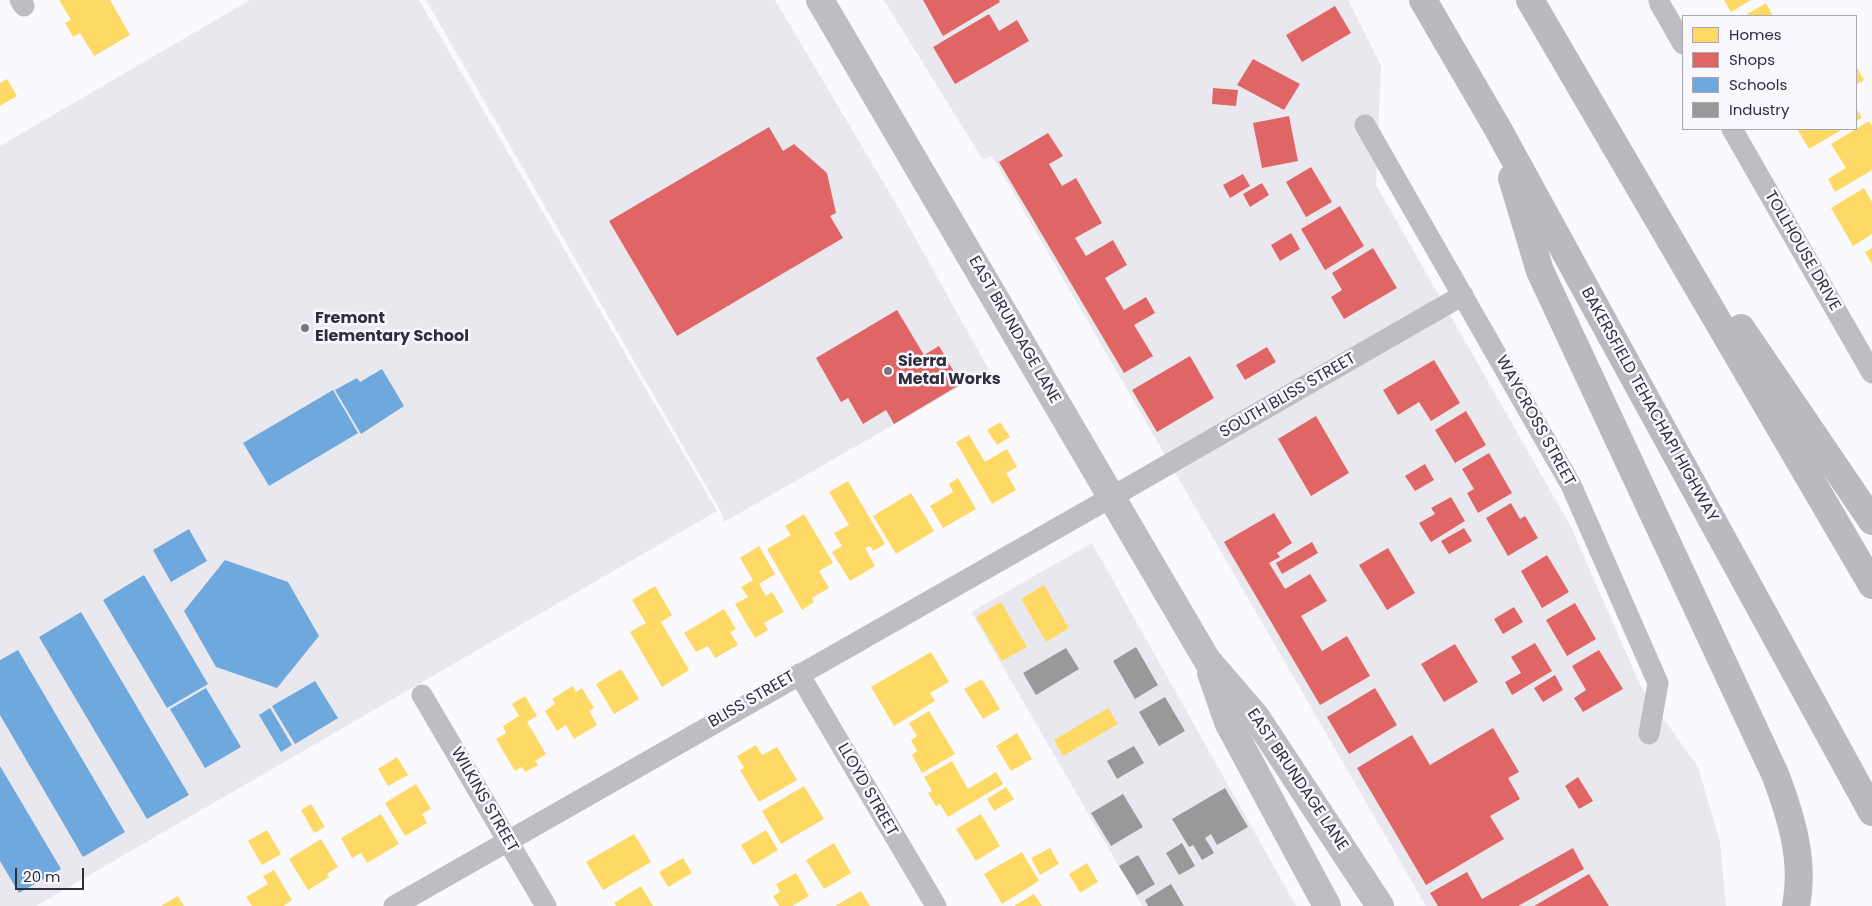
<!DOCTYPE html>
<html>
<head>
<meta charset="utf-8">
<style>
  body { margin:0 }
  #map { position:relative; width:1872px; height:906px; overflow:hidden; background:#faf9fe; font-family:Poppins,sans-serif }
  canvas { display:block }
  .legend { position:absolute; left:1682px; top:15px; width:175px; height:115px; box-sizing:border-box; background:#f9f8ff; border:1px solid #a9a7b1; margin:0; padding:6px 9px; list-style:none; font-size:15px; color:#312e3b }
  .legend li { display:flex; align-items:center; gap:10px; height:25px }
  .legend b { width:25px; border:1px solid #a9a7b1 }
  .scale { position:absolute; left:15px; top:868px; width:69px; height:22px; box-sizing:border-box; border:2px solid #312e3b; border-top:0; padding-left:6px; font-size:15px; line-height:18px; white-space:nowrap; color:#312e3b; -webkit-text-stroke:4px #f9f8ff; paint-order:stroke }
</style>
</head>
<body>
<div id="map">
<canvas width="1872" height="906"></canvas>
<ul class="legend">
<li><b style="height:14px;background:#ffd966"></b>Homes</li>
<li><b style="height:14px;background:#e06666"></b>Shops</li>
<li><b style="height:14px;background:#6fa8dc"></b>Schools</li>
<li><b style="height:14px;background:#999"></b>Industry</li>
</ul>
<div class="scale">20 m</div>
</div>
<script>
const context = document.querySelector('canvas').getContext('2d');
context.lineJoin = 'round';
function fillPath(path, color) { context.fillStyle = color; context.fill(path, 'evenodd'); }
function trace(path, color, width, dash) { context.strokeStyle = color; context.lineWidth = width; context.lineCap = dash ? 'butt' : 'round'; context.setLineDash(dash || []); context.stroke(path); }
function write(font, color, halo, rows, align = 'center') {
  context.font = font + ' Poppins,sans-serif'; context.lineWidth = 5; context.setLineDash([]); context.textBaseline = 'middle'; context.strokeStyle = halo; context.fillStyle = color; for (const [text, x, y, turn = 0] of rows) {
    context.save(); context.translate(x, y); context.rotate((+turn || 0) * Math.PI / 180); context.textAlign = isNaN(turn) ? turn : align; if (halo) context.strokeText(text, 0, 0); context.fillText(text, 0, 0); context.restore();
  }
}
const built = new Path2D(`
  M250,0H419L717,511L36,906H0V146Z
  M426,0H775L898,207L989,370L724,522L721,512Z
  M884,0H1348L1381,66L1376,185L1571,527L1641,687L1698,767L1720,842L1726,906H1426L992,156L983,160Z
  M1092,543L1296,906H1142L971,612Z`);
const homes = new Path2D(`
  M59,0H110L130,35L94,56L80,33L73,37L65,23L71,20Z
  M1724,0H1751L1731,12Z
  M1766,3L1773,16H1744Z
  M1856,66L1864,80L1856,85Z
  M7,79L17,96L0,106V83Z
  M1856,108L1862,118L1856,121Z
  M1869,121L1872,126V170L1835,192L1828,179L1846,168L1831,144Z
  M1797,129H1843L1809,149Z
  M1864,188L1872,202V234L1853,246L1831,208Z
  M1872,248V264L1865,252Z
  M1000,422L1010,437L997,445L987,430Z
  M969,435L985,462L1007,449L1017,467L1006,473L1016,490L992,504L956,442Z
  M958,478L976,509L943,528L930,506L953,492L949,484Z
  M848,481L885,544L873,551L870,546L865,548L875,566L850,581L832,552L842,546L834,533L849,525L829,492Z
  M911,493L934,531L896,554L873,516Z
  M804,514L833,563L819,571L829,588L812,598L814,602L802,610L767,549L791,535L785,526Z
  M759,546L775,574L759,584L766,596L772,592L784,612L764,623L768,630L755,638L735,604L748,597L741,587L753,580L740,558Z
  M1044,585L1069,628L1046,642L1021,599Z
  M655,586L672,615L661,622L689,670L662,687L630,632L646,623L632,600Z
  M1001,602L1027,647L1002,661L976,617Z
  M724,609L736,629L730,632L738,645L715,658L708,646L696,652L684,633Z
  M931,652L949,682L930,693L935,701L894,726L871,687Z
  M621,669L639,699L614,714L596,684Z
  M982,679L1000,709L983,719L964,689Z
  M573,686L576,692L582,688L594,708L589,711L597,725L574,739L566,725L557,731L545,711L555,704L552,699Z
  M525,696L537,716L527,722L546,754L535,761L538,765L525,772L522,767L515,771L496,739L506,733L503,726L519,716L512,704Z
  M1108,708L1118,724L1063,756L1054,740Z
  M929,711L955,754L922,773L912,755L917,751L911,740L917,736L909,723Z
  M1017,733L1032,759L1011,771L996,746Z
  M756,745L762,755L777,747L797,780L759,802L740,770L744,768L737,756Z
  M397,757L408,775L388,786L378,769Z
  M952,761L968,789L996,772L1003,784L948,817L940,804L936,806L928,793L932,791L924,777Z
  M416,784L431,809L422,814L427,823L405,836L385,803Z
  M804,786L824,819L781,844L762,811Z
  M1006,787L1014,799L994,811L987,799Z
  M311,804L325,827L314,833L301,810Z
  M381,814L399,844L367,863L361,853L352,858L341,838Z
  M981,814L1000,846L976,861L956,829Z
  M267,830L281,854L262,865L248,841Z
  M766,830L778,850L753,865L741,845Z
  M634,834L651,862L603,890L586,862Z
  M321,839L338,867L327,874L329,877L308,890L289,859Z
  M834,843L851,873L824,889L806,860Z
  M1050,848L1059,864L1040,875L1031,858Z
  M1022,852L1039,881L1002,904L984,874Z
  M683,858L692,873L668,887L659,872Z
  M1087,863L1098,882L1080,893L1069,874Z
  M274,870L292,900L283,906H252L246,897L268,884L263,876Z
  M796,873L809,896L792,906H779L773,896L780,892L776,884Z
  M641,886L653,906H616L614,903Z
  M861,891L870,906H835Z
  M1034,894L1042,906H1014Z
  M178,896L184,906H161Z`);
const shops = new Path2D(`
  M923,0H999L1000,2L943,36Z
  M1335,6L1351,33L1302,62L1286,35Z
  M989,14L999,31L1017,20L1029,41L955,84L933,47Z
  M1253,59L1300,84L1284,110L1237,85Z
  M1213,88L1238,90L1236,106L1212,104Z
  M1289,116L1298,161L1262,168L1253,123Z
  M769,127L783,151L794,144L827,173L836,213L830,216L843,238L677,336L609,221Z
  M1048,133L1063,156L1049,164L1062,186L1076,178L1102,223L1075,238L1086,256L1113,240L1127,265L1105,278L1124,310L1146,297L1155,313L1134,325L1153,356L1124,373L999,162Z
  M1311,167L1332,202L1306,217L1286,182Z
  M1243,174L1250,186L1230,198L1223,185Z
  M1262,183L1269,195L1250,207L1243,194Z
  M1340,206L1364,246L1325,270L1301,229Z
  M1291,233L1300,249L1280,261L1271,245Z
  M1373,248L1397,288L1344,319L1331,297L1342,290L1332,273Z
  M897,310L924,355L939,346L961,384L894,424L886,410L863,424L848,398L841,402L816,358Z
  M1267,347L1276,362L1245,380L1236,365Z
  M1190,356L1214,398L1157,432L1132,390Z
  M1434,360L1460,403L1431,421L1419,402L1398,415L1383,390Z
  M1466,411L1486,445L1455,463L1435,430Z
  M1316,416L1349,473L1311,496L1278,439Z
  M1489,453L1512,493L1478,513L1467,493L1474,489L1462,469Z
  M1425,464L1434,480L1415,491L1405,476Z
  M1451,497L1465,521L1431,542L1419,523L1435,514L1431,508Z
  M1511,503L1520,519L1525,516L1538,538L1508,556L1486,518Z
  M1274,513L1292,543L1277,553L1280,557L1269,563L1285,589L1310,574L1327,601L1301,616L1322,651L1347,636L1370,676L1320,705L1224,542Z
  M1464,528L1472,541L1449,554L1441,541Z
  M1312,542L1318,553L1282,574L1276,563Z
  M1388,548L1415,593L1387,610L1359,565Z
  M1547,555L1569,592L1542,608L1521,571Z
  M1575,603L1596,639L1567,656L1546,620Z
  M1514,607L1523,622L1503,634L1494,619Z
  M1535,643L1552,671L1512,695L1505,682L1521,673L1511,657Z
  M1455,644L1478,682L1444,702L1421,664Z
  M1599,650L1623,689L1583,712L1574,698L1586,690L1572,666Z
  M1555,675L1563,690L1543,702L1534,688Z
  M1375,688L1397,725L1349,754L1327,717Z
  M1493,728L1519,772L1508,778L1520,799L1490,816L1504,839L1426,885L1357,768L1412,735L1430,765Z
  M1578,777L1593,801L1579,809L1565,786Z
  M1573,848L1584,869L1518,906H1438L1430,893L1467,872L1482,899Z
  M1589,874L1609,906H1534Z`);
const schools = new Path2D(`
  M382,369L404,406L361,434L335,390L357,378L360,382Z
  M333,390L358,433L269,486L243,443Z
  M189,529L207,561L171,582L153,550Z
  M225,560L288,582L319,636L277,688L216,667L184,611Z
  M144,575L208,684L167,708L103,600Z
  M81,612L189,795L147,819L39,637Z
  M18,650L125,832L83,857L0,715V660Z
  M315,681L338,718L295,744L272,706Z
  M206,688L241,747L205,768L170,709Z
  M270,708L292,745L281,752L259,715Z
  M0,766L61,869L19,893L0,861Z`);
const industry = new Path2D(`
  M1136,647L1158,685L1135,699L1113,661Z
  M1066,648L1079,669L1036,695L1023,673Z
  M1165,697L1185,731L1159,746L1139,712Z
  M1134,746L1144,763L1117,779L1107,761Z
  M1225,788L1248,827L1217,845L1211,834L1205,838L1214,853L1202,860L1193,845L1189,847L1172,819Z
  M1123,794L1143,827L1111,846L1091,813Z
  M1182,843L1195,866L1179,875L1166,853Z
  M1138,855L1155,884L1137,895L1119,866Z
  M1171,884L1184,906H1148L1145,900Z`);
const street = new Path2D(`
  M20,0L24,6
  M1659,0L1660,4L1683,44
  M1365,125L1571,485L1658,683L1649,734
  M1732,129L1872,373
  M799,674L936,906
  M422,695L546,906
  M394,906C750,702 1108,501 1463,295`);
const secondary = new Path2D(`
  M820,0L1207,660L1256,717L1380,906
  M1211,673L1228,722L1327,906`);
const highway = new Path2D(`
  M1423,0L1498,129L1872,812
  M1530,0L1872,585
  M1512,178L1540,271L1775,774C1791,816 1805,861 1796,906
  M1741,328L1872,521`);
const markers = [
  [305,328,5,"#77757f"],
  [888,371,5,"#77757f"]
];
const streetNames = [
  ["TOLLHOUSE DRIVE",1802,251,60],
  ["EAST BRUNDAGE LANE",1014,330,60],
  ["SOUTH BLISS STREET",1288,396,-30],
  ["BAKERSFIELD TEHACHAPI HIGHWAY",1649,405,61],
  ["WAYCROSS STREET",1535,421,61],
  ["BLISS STREET",752,700,-30],
  ["EAST BRUNDAGE LANE",1297,780,56],
  ["LLOYD STREET",867,790,60],
  ["WILKINS STREET",484,800,60]
];
const poiNames = [
  ["Fremont",315,319],
  ["Elementary School",315,337],
  ["Sierra",898,362],
  ["Metal Works",898,380]
];
fillPath(built, '#eae8ef');
fillPath(homes, '#ffd966');
fillPath(shops, '#e06666');
fillPath(schools, '#6fa8dc');
fillPath(industry, '#999');
trace(street, '#bebdc2', 21);
trace(secondary, '#bebdc2', 28);
trace(highway, '#bbb9c0', 28);
for (const [x, y, r, color] of markers) { const dot = new Path2D(); dot.arc(x, y, r, 0, 2 * Math.PI); context.fillStyle = color; context.fill(dot); trace(dot, '#f9f8ff', 2); }
write('16px', '#312e3b', '#f9f8ff', streetNames);
write('bold 16px', '#312e3b', '#f9f8ff', poiNames, 'left');
</script>
</body>
</html>
